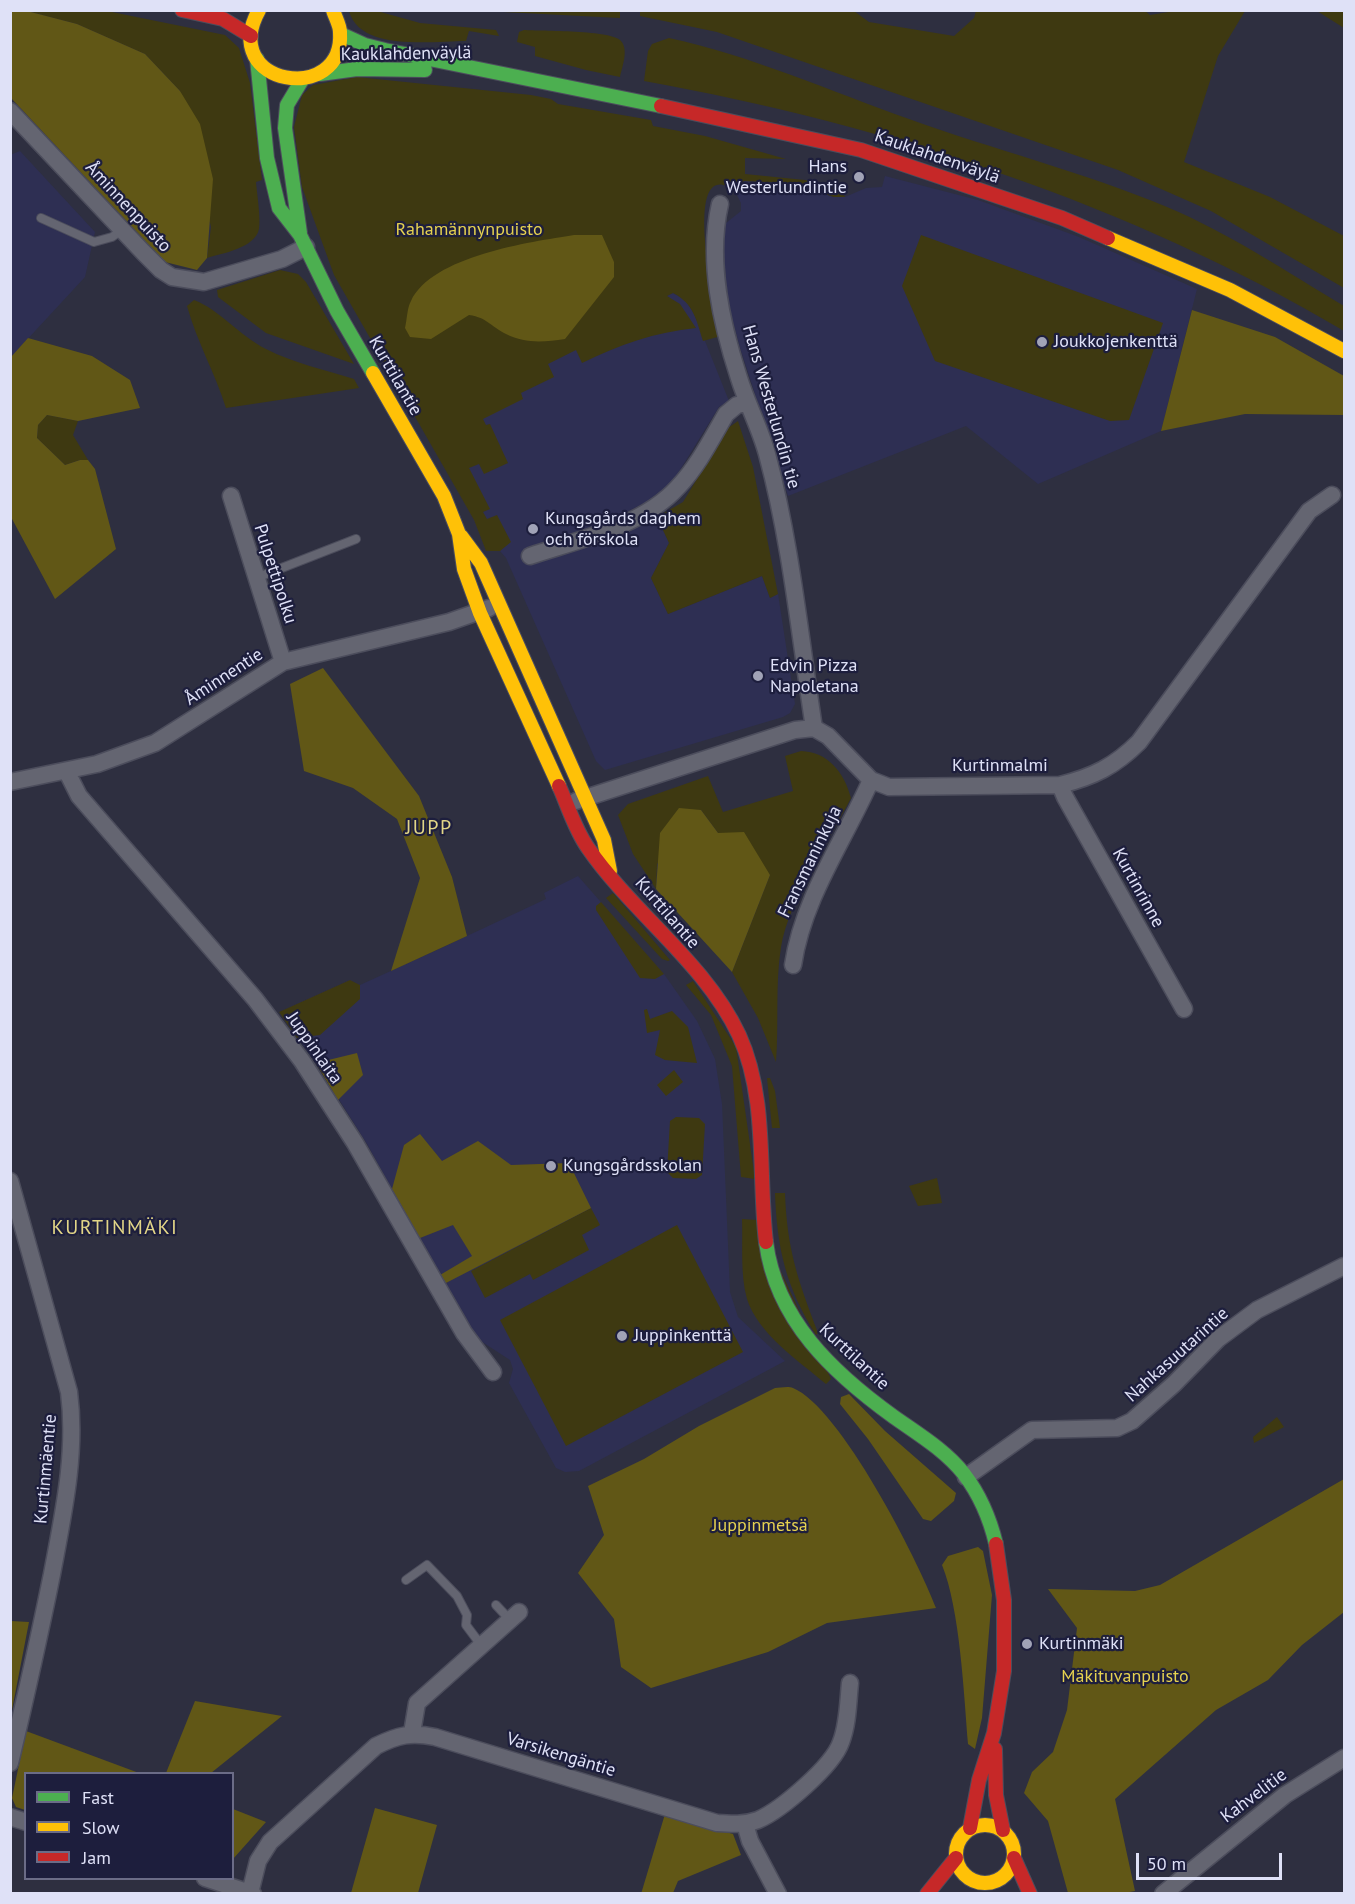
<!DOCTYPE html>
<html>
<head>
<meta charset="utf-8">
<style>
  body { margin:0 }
  #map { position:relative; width:1355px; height:1904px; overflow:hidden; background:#2e2f40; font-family:"PT Sans",sans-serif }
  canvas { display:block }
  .frame { position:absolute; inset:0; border:12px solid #dfe1f7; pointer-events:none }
  .legend { position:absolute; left:24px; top:1772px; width:210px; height:108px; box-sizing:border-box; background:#1d1e3d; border:2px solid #6b6c87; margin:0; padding:8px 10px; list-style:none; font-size:18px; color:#dfe1f7 }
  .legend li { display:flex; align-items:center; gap:12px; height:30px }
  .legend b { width:30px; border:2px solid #6b6c87 }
  .scale { position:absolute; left:1136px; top:1853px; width:146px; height:27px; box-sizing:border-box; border:3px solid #dfe1f7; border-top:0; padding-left:8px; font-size:18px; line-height:21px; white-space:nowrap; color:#dfe1f7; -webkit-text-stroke:4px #1d1e3d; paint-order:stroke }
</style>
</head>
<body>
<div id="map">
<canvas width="1355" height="1904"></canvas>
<div class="frame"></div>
<ul class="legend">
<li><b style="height:8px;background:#4caf50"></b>Fast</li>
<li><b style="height:8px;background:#ffc107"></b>Slow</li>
<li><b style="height:8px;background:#c62828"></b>Jam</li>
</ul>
<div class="scale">50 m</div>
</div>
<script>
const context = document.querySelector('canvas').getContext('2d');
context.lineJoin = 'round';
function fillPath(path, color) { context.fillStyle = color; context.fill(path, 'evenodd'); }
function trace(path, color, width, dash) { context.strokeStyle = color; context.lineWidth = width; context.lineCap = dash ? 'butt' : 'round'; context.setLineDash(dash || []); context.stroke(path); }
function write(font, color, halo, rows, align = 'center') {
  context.font = font + ' "PT Sans",sans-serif'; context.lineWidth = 4.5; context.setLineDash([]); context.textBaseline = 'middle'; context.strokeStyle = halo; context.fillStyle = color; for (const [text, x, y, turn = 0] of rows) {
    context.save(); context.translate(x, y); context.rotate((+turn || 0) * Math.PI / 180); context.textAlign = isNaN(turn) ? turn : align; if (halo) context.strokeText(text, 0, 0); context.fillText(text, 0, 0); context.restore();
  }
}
const built = new Path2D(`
  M20,151L95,232L85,277L11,357L10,155Z
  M885,176L978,200L1079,237L1197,289L1161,431L1038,484L966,426L788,496L740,348L728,303L722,232L726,223L741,211V203L735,191L744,181L791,183L834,197H845L866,188L882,187Z
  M673,293L686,300L695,316L729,401L719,407L672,483L646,502L604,524L528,547L533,561L657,517L669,543L651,578L668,614L762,576L770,598L778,594L795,704L790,713L783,717L605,770L596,761L506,558L500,551H486L474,520L411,409Z
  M578,876L664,974L697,1021L715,1059L722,1104L730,1292L738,1317L785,1361L579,1471L565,1472L556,1468L509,1383L513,1369L510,1360L473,1336L367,1144L316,1063L279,1012L350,980L360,985L437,950L546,899L544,893Z`);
const green = new Path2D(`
  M1144,10L1150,15L1175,11H1245L1218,56L1184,162L1270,197L1344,236V288L1211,211L1118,170L717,32L640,16V11H854L869,22L954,36L974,18L976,11Z
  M27,11H107L225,35L239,48L250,83L262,180L256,182C257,194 261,219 259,229C255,248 223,253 207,258L211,227L180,91L145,54L77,24Z
  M349,11H377L420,23L496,30L499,36L469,31L466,41C433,41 360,52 349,11Z
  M484,11H620V18Z
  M1317,11H1344V28Z
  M524,30C540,31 613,30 621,41C629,50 622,67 620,77L586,70L535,56V47L517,42L519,32Z
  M669,38C752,56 830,91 909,119C995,150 1083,172 1167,207C1229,233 1287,272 1344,306V331C1130,204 888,125 644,81L648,51L652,44Z
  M357,77L531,95L551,99L558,104L651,120L653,126L705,136L786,159L745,158V174L805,180L841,190L845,197H834L791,183L744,181L735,191C678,150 717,319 721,336L703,341C696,319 694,304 673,293L667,296L680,304L696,328C655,332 619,345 582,363L576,350L548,364L554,377L521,393L523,399L483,419L486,425L490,424L508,463L484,474L479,464L469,468L490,509L483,512L487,519L497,515L511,542L500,551H486L474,520L334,275L302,187L294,127L302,95L313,85Z
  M921,235L1163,323L1129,420L1110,421L935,361L902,286Z
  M280,270L298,274L306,282L354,364L266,333L218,297L217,290Z
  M194,300C220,310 240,336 266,349C293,363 326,370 354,379L359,388L226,408C215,373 197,342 187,306Z
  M47,415L78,421L73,435L88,460H80L65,465L37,438L38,425Z
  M738,421L753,467L778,594L770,598L762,576L668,614L651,578L669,543L657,517L683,502L728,428Z
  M801,751C828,752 844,772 851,798C829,841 789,900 781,947C775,985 779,1024 776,1062L758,1018L732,972L770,875L718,833L701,810L657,864L656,889L633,854L618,815L628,804L708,776L723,812L793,791L785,756Z
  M613,893L670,960L668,961L662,959L606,898Z
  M601,902L664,974L655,979L640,978L596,910V906Z
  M350,980L360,985V999L320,1035L297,1038L279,1012Z
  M693,981L736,1047L755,1179L741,1177L732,1066L711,1015L686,985Z
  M647,1009L650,1019L672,1011L688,1027L697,1063L665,1060L655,1055L660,1030L647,1033L644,1010Z
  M674,1070L683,1082L666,1096L657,1085Z
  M767,1078H770L775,1091L780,1128H772Z
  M676,1117L699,1118L705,1124L702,1175L696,1179L673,1178L667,1172L670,1121Z
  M937,1178L942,1203L918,1206L909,1186Z
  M775,1193H785C787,1250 798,1280 818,1333L816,1335C786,1287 777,1249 775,1193Z
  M591,1208L600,1225L582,1235L589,1250L533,1280L530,1274L485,1298L471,1271Z
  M742,1219L757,1220L831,1379L826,1384C799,1361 758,1334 747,1299C740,1274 743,1244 742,1219Z
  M677,1225L743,1352L566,1446L500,1320Z
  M1277,1417L1284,1427L1254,1443L1253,1437Z`);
const forest = new Path2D(`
  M11,10L27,11L77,24L145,54L180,91L200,124L213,179L207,258L197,270L165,262L11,98Z
  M574,235H602L614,262V277L565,339C544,342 526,344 506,334C490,326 488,318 469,315L431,339L410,337L405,328C407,320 407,308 411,301C432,256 530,242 574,235Z
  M1192,310L1275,337L1344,376V415L1245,414L1161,431Z
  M28,338L92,356L130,380L140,408L78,421L47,415L38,425L37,438L65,465L80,460H88L95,469L116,549L55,599L11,517V357Z
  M323,668L419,796L452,877L467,936L391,971L420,878L397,819L353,788L304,771L290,684Z
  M679,808L701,810L718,833L744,832L770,875L732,972L656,889L660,833Z
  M357,1053L363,1075L338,1100L316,1063Z
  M420,1134L442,1161L478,1141L511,1165L569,1163L591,1208L444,1284L440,1275L472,1256L453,1225L420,1238L392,1189L404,1145Z
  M775,1388C780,1388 788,1386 793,1388C840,1407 918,1560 936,1608L827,1623L768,1652L651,1688L621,1667L614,1619L578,1573L604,1535L588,1486L644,1459L699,1426Z
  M849,1394L885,1431L956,1493L954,1501L931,1521L923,1519L868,1439L840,1404L841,1397Z
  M1344,1479V1612L1302,1645L1268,1680L1216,1710L1115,1799L1135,1891L1124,1893H1068L1048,1821L1024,1793L1032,1772L1053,1752L1067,1710L1077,1628L1048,1589L1135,1591L1160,1585Z
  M978,1547L983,1551L992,1595L982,1718L975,1749L968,1744C964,1695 960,1609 942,1565L948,1556Z
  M11,1621L29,1622L11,1715L10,1621Z
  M195,1701L282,1716L211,1773H166Z
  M26,1731L139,1773L26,1774L25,1810L16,1807L12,1798Z
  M375,1808L437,1825L418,1893H351Z
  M233,1809L266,1822L233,1859H232Z
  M665,1814L733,1834L741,1855L678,1881L673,1893L641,1894Z`);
const lane = new Path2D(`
  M41,218L94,242L112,237L122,230
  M256,578L356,539
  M406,1580L427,1565L457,1596L467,1615L466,1625L481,1645
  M496,1605L510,1620`);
const street = new Path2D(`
  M10,111L143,252L161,270L172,277L204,282L282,259L306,247
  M720,204C707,260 721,323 739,378C747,404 760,428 767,454C791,543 800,637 814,728
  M231,496L283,662
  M530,556C578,540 643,526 678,487C698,466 712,438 726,414L737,405L748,403
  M67,772L79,796L255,999L302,1061L355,1143L464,1333L493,1372
  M10,782L97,764L155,743L283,662L449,622L489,608
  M1060,785L1065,797L1184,1009
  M576,801L795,730L814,728L828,736L871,780L889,787L1060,785C1093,777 1115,766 1139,742L1309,511L1332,495
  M793,965C803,898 844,841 871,780
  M10,1181L69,1392C77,1453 63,1515 52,1574C39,1638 25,1700 10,1763
  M966,1477L1032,1430L1117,1428L1132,1421L1174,1384L1218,1339L1257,1310L1344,1266
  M412,1733L417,1703L519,1612
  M10,1817L26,1822
  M745,1824L750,1841L778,1894
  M205,1878L253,1894
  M250,1893L258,1861L270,1842L376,1746C398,1735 411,1732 435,1737L717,1823C731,1824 744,1825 758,1820C781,1810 833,1766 841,1742C848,1724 848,1703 850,1683
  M1163,1894L1285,1795L1344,1758`);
const fast = new Path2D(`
  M341,34L365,45L385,50L661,106
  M257,59L267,158L279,208L300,235L337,311L373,373
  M320,74L357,69L425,70
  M300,233L285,128L287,105L302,80
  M766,1242C776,1320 833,1373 894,1417C918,1434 945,1450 964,1474C980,1495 990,1519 996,1544`);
const slow = new Path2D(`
  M259,10C217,86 345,106 340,32C340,25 335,17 333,10
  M1108,238L1230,290L1344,351
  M373,373L444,496L459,534L464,569L480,613L559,786
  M461,536L481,563L604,840L610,871
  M956 1854a29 29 0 1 1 58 0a29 29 0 1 1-58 0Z`);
const jam = new Path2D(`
  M182,10L223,19L251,36
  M661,106L861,150L1062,218L1108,238
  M559,786C568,806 575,830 588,848C632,912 706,964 739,1035C768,1098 758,1175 766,1242
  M995,1749L996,1795L1003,1830
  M970,1828L979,1780L994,1733L1004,1671V1600L996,1544
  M1014,1858L1030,1894
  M927,1894L956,1858`);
const markers = [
  [859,177,6,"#a1a3b7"],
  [1042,342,6,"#a1a3b7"],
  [533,529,6,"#a1a3b7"],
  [758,676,6,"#a1a3b7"],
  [551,1166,6,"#a1a3b7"],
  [622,1336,6,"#a1a3b7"],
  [1027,1644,6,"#a1a3b7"]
];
const streetNames = [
  ["Kauklahdenväylä",406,54,-1],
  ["Kauklahdenväylä",937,157,19],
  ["Åminnenpuisto",128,207,47],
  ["Kurttilantie",395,376,60],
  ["Hans Westerlundin tie",771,407,74],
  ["Pulpettipolku",275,574,72],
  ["Åminnentie",224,677,-33],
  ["Kurtinmalmi",1000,766],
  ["Fransmaninkuja",810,862,-64],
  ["Kurtinrinne",1138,888,61],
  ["Kurttilantie",667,913,49],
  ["Juppinlaita",314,1048,55],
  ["Nahkasuutarintie",1177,1355,-42],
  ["Kurttilantie",854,1357,43],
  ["Kurtinmäentie",46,1469,-85],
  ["Varsikengäntie",561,1755,17],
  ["Kahvelitie",1254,1796,-37]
];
const poiNames = [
  ["Hans",847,167,"right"],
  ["Westerlundintie",847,188,"right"],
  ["Joukkojenkenttä",1054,342],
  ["Kungsgårds daghem",545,519],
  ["och förskola",545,540],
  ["Edvin Pizza",770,666],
  ["Napoletana",770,687],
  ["Kungsgårdsskolan",563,1166],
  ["Juppinkenttä",634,1336],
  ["Kurtinmäki",1039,1644]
];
const parkNames = [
  ["Rahamännynpuisto",469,230],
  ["Juppinmetsä",760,1526],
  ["Mäkituvanpuisto",1125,1677]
];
const neighbourhoodNames = [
  ["JUPP",429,828],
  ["KURTINMÄKI",115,1228]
];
fillPath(built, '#2e2f53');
fillPath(green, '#3e3911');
fillPath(forest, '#615716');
trace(lane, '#4c4d5c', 10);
trace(street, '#4c4d5c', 19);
trace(fast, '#4c4d5c', 16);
trace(slow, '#4c4d5c', 16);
trace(jam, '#4c4d5c', 16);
trace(lane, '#646571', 8);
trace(street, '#646571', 16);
trace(fast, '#4caf50', 14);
trace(slow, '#ffc107', 14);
trace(jam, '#c62828', 14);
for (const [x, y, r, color] of markers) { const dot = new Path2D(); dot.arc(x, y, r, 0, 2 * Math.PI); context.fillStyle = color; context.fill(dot); trace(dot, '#1d1e3d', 2); }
write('18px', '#dfe1f7', '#1d1e3d', streetNames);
write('18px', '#dfe1f7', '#1d1e3d', poiNames, 'left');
write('18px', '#e6d250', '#1d1e3d', parkNames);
context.letterSpacing = '1.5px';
write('20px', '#e2d687', '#1d1e3d', neighbourhoodNames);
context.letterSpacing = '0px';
</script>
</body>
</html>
